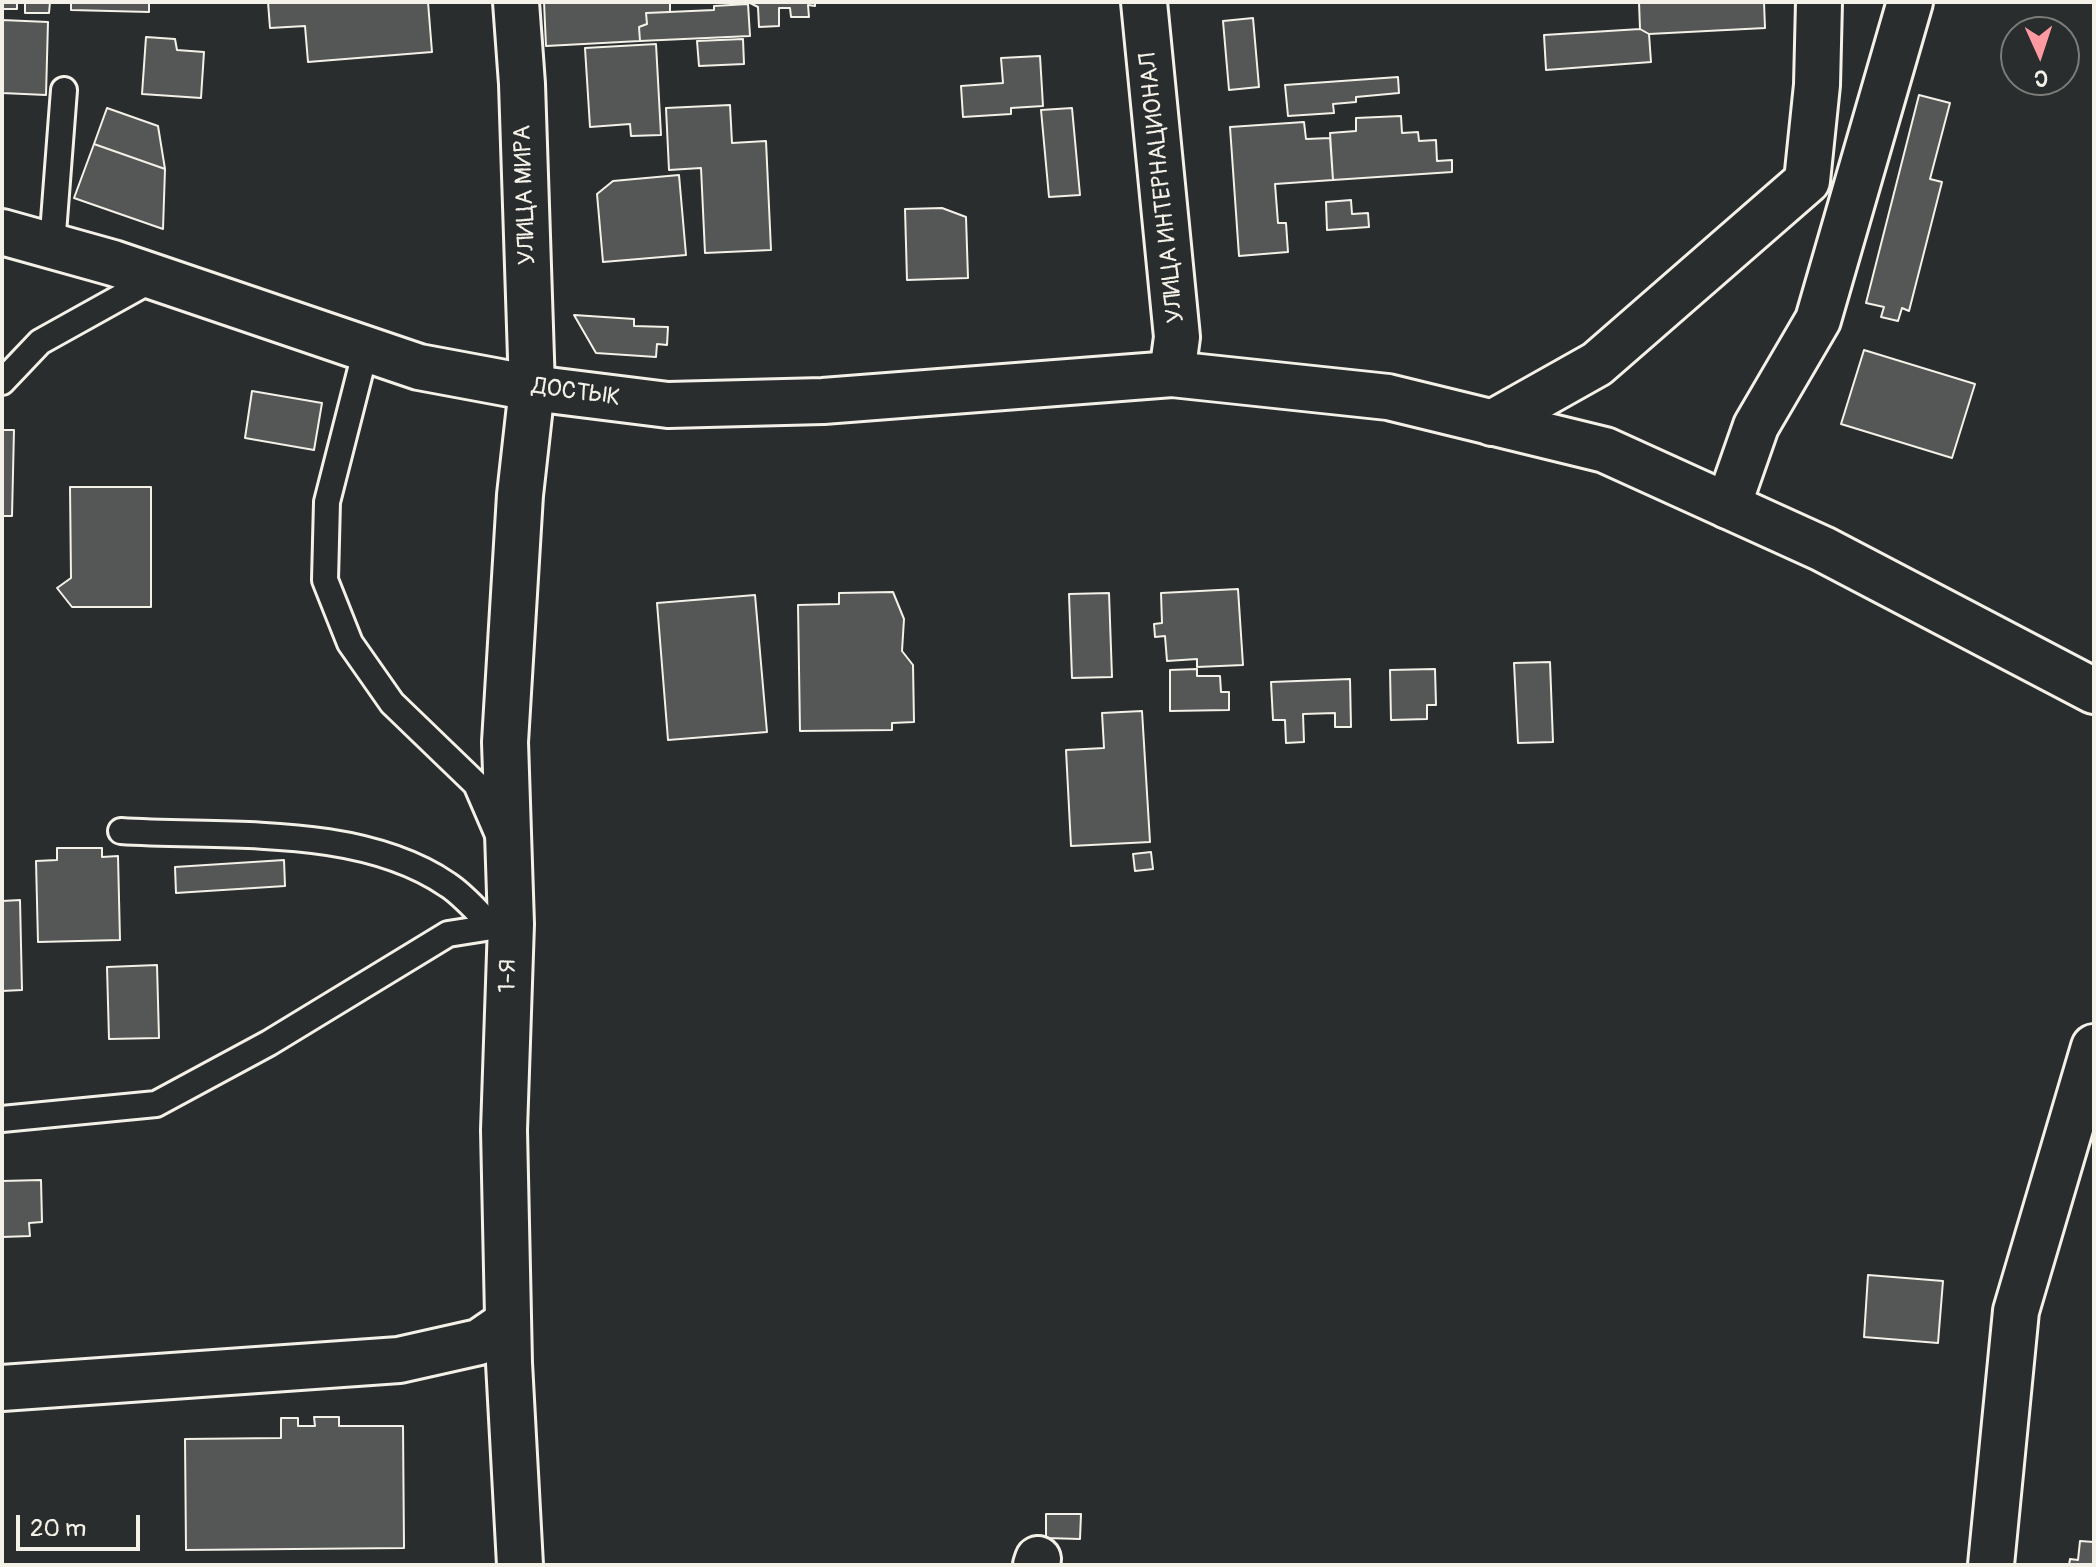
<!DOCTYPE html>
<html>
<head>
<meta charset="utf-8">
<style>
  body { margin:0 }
  #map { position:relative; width:2096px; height:1567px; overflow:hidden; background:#2a2d2e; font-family:Pangolin,sans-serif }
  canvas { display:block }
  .frame { position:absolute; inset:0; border:4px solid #f4f1e8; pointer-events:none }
  .north { position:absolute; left:2000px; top:16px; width:80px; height:80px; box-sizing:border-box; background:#2a2d2e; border:2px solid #7b7b78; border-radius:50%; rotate:177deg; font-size:22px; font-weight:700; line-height:32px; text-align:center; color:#f4f1e8 }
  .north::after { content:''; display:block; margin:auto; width:28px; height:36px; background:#ff9aa2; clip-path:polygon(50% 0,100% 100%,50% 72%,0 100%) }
  .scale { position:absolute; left:16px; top:1515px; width:124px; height:36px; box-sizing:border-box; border:4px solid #f4f1e8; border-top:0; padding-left:10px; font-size:24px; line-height:28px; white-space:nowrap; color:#f4f1e8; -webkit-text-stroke:6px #2a2d2e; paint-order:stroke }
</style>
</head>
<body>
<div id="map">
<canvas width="2096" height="1567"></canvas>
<div class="frame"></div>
<div class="north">С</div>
<div class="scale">20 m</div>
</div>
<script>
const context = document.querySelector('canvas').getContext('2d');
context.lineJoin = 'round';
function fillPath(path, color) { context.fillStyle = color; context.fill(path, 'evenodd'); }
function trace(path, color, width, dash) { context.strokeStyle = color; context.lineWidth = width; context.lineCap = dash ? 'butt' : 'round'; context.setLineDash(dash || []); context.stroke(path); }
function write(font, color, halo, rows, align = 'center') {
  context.font = font + ' Pangolin,sans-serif'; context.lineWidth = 7; context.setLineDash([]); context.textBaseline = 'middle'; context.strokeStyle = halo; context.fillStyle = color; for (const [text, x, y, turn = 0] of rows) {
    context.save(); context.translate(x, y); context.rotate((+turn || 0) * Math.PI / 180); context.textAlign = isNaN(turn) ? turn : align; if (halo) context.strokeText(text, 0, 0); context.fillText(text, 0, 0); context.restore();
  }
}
const building = new Path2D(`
  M2,2H17V9H2Z
  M25,2H50L49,13H25Z
  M71,2H149V12L71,10Z
  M268,2H428L432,52L308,62L305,26L270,28Z
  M544,2H670V12L646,13L647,24L639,27L640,41L546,46Z
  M748,2H815V6L808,5L809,17H791L790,8H779V26L759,27L758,7Z
  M1639,2H1764L1765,28L1649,34L1640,29Z
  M748,4L750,36L640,41L639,27L647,24L646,13L714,10V6Z
  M1253,18L1259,87L1229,90L1223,21Z
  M2,20L48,22L46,95L2,93Z
  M1640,29L1649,34L1651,62L1546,70L1544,35Z
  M146,37L175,39L177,50L204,52L201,98L142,94Z
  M743,39L744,64L699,66L697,41Z
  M656,44L661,135L631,136L630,124L590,127L585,48Z
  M1040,56L1043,106L1011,108V114L963,117L961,86L1003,83L1001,58Z
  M1398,77L1399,93L1356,97V102L1333,104L1334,113L1288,116L1285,85Z
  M1919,95L1950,103L1930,179L1942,182L1909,311L1902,308L1898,321L1881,317L1884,307L1866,303Z
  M730,105L732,143L766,141L771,250L705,253L701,168L669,170L666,108Z
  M107,108L158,126L165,169L94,144Z
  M1072,108L1080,195L1049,197L1041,110Z
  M1401,116L1402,133L1418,132L1419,141L1436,140L1437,161L1452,160V172L1333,180L1330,133L1356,131V118Z
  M1304,122L1306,139L1330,138L1333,180L1275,184L1278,223H1286L1288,252L1239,256L1230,127Z
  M94,144L165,169L163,229L74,198Z
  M679,175L686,255L603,262L597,194L613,181Z
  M1351,200L1352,214L1368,213L1369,227L1327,230L1326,202Z
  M942,208L966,217L968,278L907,280L905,209Z
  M574,315L634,319V326L668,327L667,345L657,344L656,357L596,353Z
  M1864,350L1975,384L1952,458L1841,424Z
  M252,391L322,403L314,450L245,438Z
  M2,430H14L12,516H2Z
  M70,487H151V607H72L57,588L71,578Z
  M1238,589L1243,665L1197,667V659L1167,661L1165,636L1155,637L1154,624L1162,623L1161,593Z
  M893,592L904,619L902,651L913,665L914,722L892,723V730L800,731L798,605L839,604V593Z
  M1109,593L1112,677L1072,678L1069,594Z
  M755,595L767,732L668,740L657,603Z
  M1550,662L1553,742L1518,743L1514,663Z
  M1197,669V676H1220L1221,692H1229V710L1170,711V670Z
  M1435,669L1436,705H1427V719L1391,720L1390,670Z
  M1350,679L1351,727H1335V713L1303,714L1304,742L1286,743L1285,720H1273L1271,682Z
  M1142,711L1150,842L1071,846L1066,750L1104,748L1102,713Z
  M57,848H102V857L118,856L120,940L38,942L36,861L57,860Z
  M1151,852L1153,869L1135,871L1133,854Z
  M284,860L285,886L176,893L175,867Z
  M20,900L22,990L2,991V901Z
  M157,965L159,1038L109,1039L107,967Z
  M41,1180L42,1222L29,1223L30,1236L2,1237V1181Z
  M1868,1275L1943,1281L1938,1343L1864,1337Z
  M314,1417H339V1426H403L404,1548L186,1550L185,1439L281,1438V1418H298V1426H315Z
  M1046,1514H1081L1080,1539L1046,1538Z
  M2080,1541L2094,1542V1565H2069L2070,1559L2078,1560Z`);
const service = new Path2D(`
  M52,246L64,90
  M366,349L327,502L325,580L350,643L392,703L476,784L498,835
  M2,382L40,342L155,278
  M121,831C225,838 359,824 448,885C465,896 479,914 493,927
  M2,1119L156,1104L269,1043L448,934L511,924`);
const minor = new Path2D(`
  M516,2L522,84L532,388L520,495L505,742L511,924L504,1130L509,1363L520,1565
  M1144,2L1177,337L1172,374
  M1492,423L1597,364L1807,181L1817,85L1819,2
  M1728,506L1756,426L1818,320L1910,2
  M2,1388L399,1360L479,1342L508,1322
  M1036,1565L1038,1559
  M1991,1565L2016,1311L2094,1047`);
const tertiary = new Path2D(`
  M2,232L113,263L419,367L532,388L668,405L823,401L1172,374L1388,397L1605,450L1823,549L2094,691`);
const streetNames = [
  ["УЛИЦА ИНТЕРНАЦИОНАЛ",1163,188,-96],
  ["УЛИЦА МИРА",526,195,-92],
  ["ДОСТЫК",576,393,8],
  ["1-Я",509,976,-88]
];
fillPath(building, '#555756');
trace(building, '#f4f1e8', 2);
trace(service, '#f4f1e8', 30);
trace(minor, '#f4f1e8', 50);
trace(tertiary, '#f4f1e8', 50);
trace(service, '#2a2d2e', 24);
trace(minor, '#2a2d2e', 44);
trace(tertiary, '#2a2d2e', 44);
write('24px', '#f4f1e8', '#2a2d2e', streetNames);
</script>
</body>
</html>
